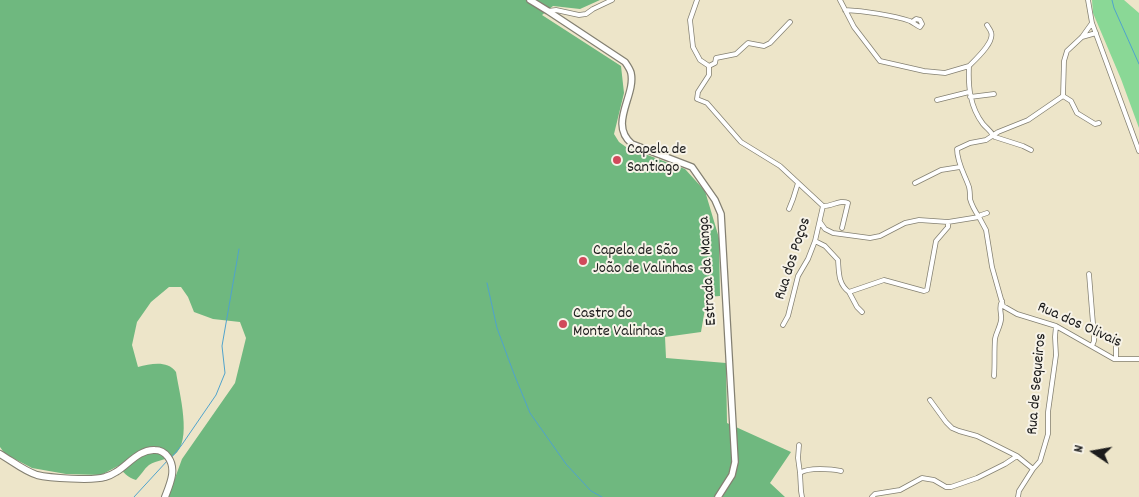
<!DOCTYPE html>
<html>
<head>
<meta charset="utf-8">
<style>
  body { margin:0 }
  #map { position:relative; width:1139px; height:497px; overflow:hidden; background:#ede5c9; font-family:Dekko,sans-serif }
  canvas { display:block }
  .north { position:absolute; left:1069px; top:427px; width:50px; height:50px; -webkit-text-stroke:4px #f7f3e8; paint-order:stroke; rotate:282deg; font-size:14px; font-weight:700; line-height:20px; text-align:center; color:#1c1c1c }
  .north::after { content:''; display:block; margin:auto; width:18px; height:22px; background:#1c1c1c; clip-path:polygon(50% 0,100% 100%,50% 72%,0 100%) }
</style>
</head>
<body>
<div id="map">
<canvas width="1139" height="497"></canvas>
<div class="north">N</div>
</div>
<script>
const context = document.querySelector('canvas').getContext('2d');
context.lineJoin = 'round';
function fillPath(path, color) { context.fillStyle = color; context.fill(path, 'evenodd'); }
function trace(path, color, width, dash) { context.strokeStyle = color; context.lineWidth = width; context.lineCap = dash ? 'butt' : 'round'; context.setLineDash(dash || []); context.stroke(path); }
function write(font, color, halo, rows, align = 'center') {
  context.font = font + ' Dekko,sans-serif'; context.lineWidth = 4; context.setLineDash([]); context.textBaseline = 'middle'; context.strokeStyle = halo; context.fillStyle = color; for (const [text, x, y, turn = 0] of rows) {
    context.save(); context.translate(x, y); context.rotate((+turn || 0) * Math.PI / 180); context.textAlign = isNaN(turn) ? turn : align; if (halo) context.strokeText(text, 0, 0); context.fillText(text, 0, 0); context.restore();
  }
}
const green = new Path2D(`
  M1092,0H1124L1139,13V128L1121,79L1093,13Z`);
const forest = new Path2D(`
  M0,0H600L580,9L553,6L542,15L621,66L624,93L614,134L619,142L626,147L685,169L705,191L719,238L720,296L707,297L701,332L665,337L666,358L726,363L727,423L791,452L770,483L785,497H168L182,459L235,383L246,338L240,322L213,319L194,312L188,297L181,287H169L151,302L137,322L132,345L138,367C151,364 167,360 176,372C179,392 193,442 174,455C167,460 157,460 149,465C144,469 141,475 136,480C128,478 123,472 118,466L101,475L66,474L32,468L5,454L0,447Z`);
const stream = new Path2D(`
  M1112,0L1114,8L1139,64
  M487,283L497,328L514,374L530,413L566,464L591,491L602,497
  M171,458L181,446L216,395L225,373L222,346L239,249
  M134,497L168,460`);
const street = new Path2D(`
  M697,0L690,20L693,47L700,60L709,66V75L698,92L697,99L707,103L741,142L780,166L823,206L815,241L808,259L798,276L788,316L783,325
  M840,0L854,27L880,61L924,71L945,73L969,66
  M1088,0L1092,23L1139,151
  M845,10C863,11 893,15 910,21C914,23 917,26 920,27L922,24L920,20L916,19L912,22
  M548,11L556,10L579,15L586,14L593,9L612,0
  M1082,37L1096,33
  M709,66L715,63L716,58L736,54L748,43L764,46L770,43L790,22
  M969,66C968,87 970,107 983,124C987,129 991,130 993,136
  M969,66C976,59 995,42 991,32C990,29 988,27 987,25
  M1063,96L1071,101L1077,113L1095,124L1099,123
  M970,97L994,94
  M937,100L969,92
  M993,136L995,137L1023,146L1031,150
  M915,183L941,170L960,167
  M823,206C831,207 840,199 848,203L842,228
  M789,209L793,199L798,183
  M987,213L981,215L979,217C975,211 972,206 970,199C970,195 970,191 969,187C965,175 957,163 957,149L970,143L986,140L998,132L1028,120L1063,96L1064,61L1067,51L1082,37L1092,23
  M820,222L825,229L833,233L870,238L880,236L905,223L919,220L948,222L979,217L986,230L992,267L1003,306L1017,314L1056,326L1114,359H1139
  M815,241L825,246L838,260C839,272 838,284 849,292L884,280L924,291L927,290L936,241L948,227V222
  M1089,274L1094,336V341L1092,346
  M849,292L857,307L862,312
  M1116,340V359
  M994,376C995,364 994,351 995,339C996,333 1000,327 1001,320C1002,313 998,308 1002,301
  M930,400L946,422L952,428L959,431L977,436L1017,456
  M799,445L798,458L800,473L801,491L802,497
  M800,473C808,467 832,469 841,471
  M872,497L875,494L900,490L922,478L934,480L946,487H951L977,478L1005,464L1017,456L1033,469
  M1018,497L1019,491L1033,469L1040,461L1048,434V412L1056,355L1055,337L1056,326`);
const secondary = new Path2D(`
  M530,0L548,11L625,62C627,65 630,69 631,73C636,96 608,124 632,144L692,167L715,200L721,214L735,462L732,475L718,497`);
const primary = new Path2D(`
  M0,454C12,461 24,471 37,475C49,478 93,481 105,477C109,476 113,474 116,472C128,465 139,449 155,450C160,450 165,453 168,457C177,469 170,484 165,497`);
const markers = [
  [617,160,5,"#d1495b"],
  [583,261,5,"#d1495b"],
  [563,324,5,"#d1495b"]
];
const poiNames = [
  ["Capela de",627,151],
  ["Santiago",627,169],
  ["Capela de São",593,252],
  ["João de Valinhas",593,270],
  ["Castro do",573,315],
  ["Monte Valinhas",573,333]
];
const streetNames = [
  ["Rua dos Poços",794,259,-72],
  ["Estrada da Manga",709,271,-94],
  ["Rua dos Olivais",1079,326,24],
  ["Rua de Sequeiros",1038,384,-85]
];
fillPath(green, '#8ad896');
fillPath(forest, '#6fb87f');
trace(stream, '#50a3cc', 1);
trace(street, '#848072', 5.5);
trace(secondary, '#848072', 8);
trace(primary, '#848072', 8);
trace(street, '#fff', 4);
trace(secondary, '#fff', 5.5);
trace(primary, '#fff', 6);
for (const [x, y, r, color] of markers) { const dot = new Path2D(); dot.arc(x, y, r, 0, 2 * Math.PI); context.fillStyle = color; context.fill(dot); trace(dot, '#f7f3e8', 2); }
write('16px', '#1c1c1c', '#f7f3e8', poiNames, 'left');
write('16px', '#1c1c1c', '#f7f3e8', streetNames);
</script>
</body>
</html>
